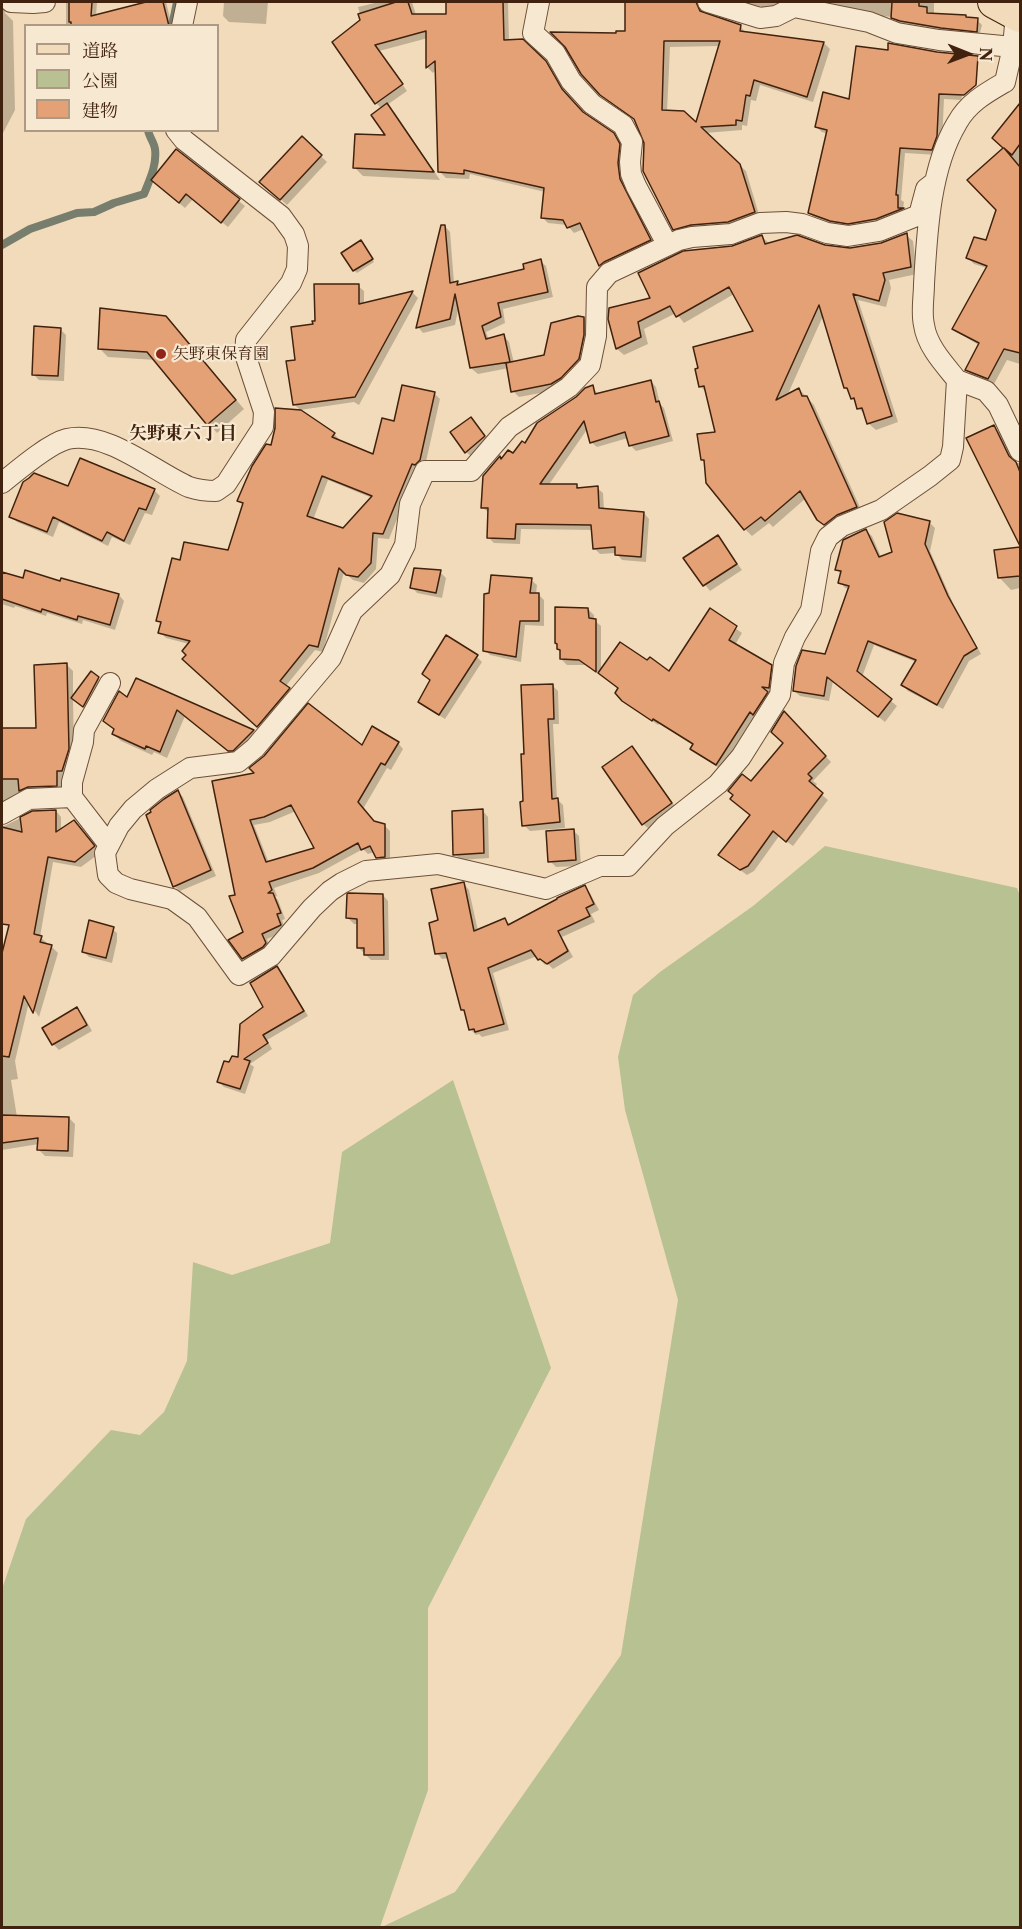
<!DOCTYPE html>
<html>
<head>
<meta charset="utf-8">
<style>
  body { margin:0 }
  #map { position:relative; width:1022px; height:1929px; overflow:hidden; background:#f2dbba; font-family:"Libre Caslon Text","Noto Serif JP",serif }
  canvas { display:block }
  .frame { position:absolute; inset:0; border:3px solid #41220e; pointer-events:none }
  .legend { position:absolute; left:24px; top:24px; width:195px; height:108px; box-sizing:border-box; background:#f7e8d2; border:2px solid #ae9984; margin:0; padding:8px 10px; list-style:none; font-size:18px; color:#41220e }
  .legend li { display:flex; align-items:center; gap:12px; height:30px }
  .legend b { width:30px; border:2px solid #ae9984 }
  .north { position:absolute; left:938px; top:24px; width:60px; height:60px; -webkit-text-stroke:4px #f7e8d2; paint-order:stroke; rotate:91deg; font-size:16px; font-weight:700; line-height:24px; text-align:center; color:#41220e }
  .north::after { content:''; display:block; margin:auto; width:21px; height:27px; background:#41220e; clip-path:polygon(50% 0,100% 100%,50% 72%,0 100%) }
</style>
</head>
<body>
<div id="map">
<canvas width="1022" height="1929"></canvas>
<div class="frame"></div>
<ul class="legend">
<li><b style="height:8px;background:#f2dbba"></b>道路</li>
<li><b style="height:16px;background:#b8c191"></b>公園</li>
<li><b style="height:16px;background:#e5a176"></b>建物</li>
</ul>
<div class="north">N</div>
</div>
<script>
const context = document.querySelector('canvas').getContext('2d');
context.lineJoin = 'round';
function fillPath(path, color) { context.fillStyle = color; context.fill(path, 'evenodd'); }
function trace(path, color, width, dash) { context.strokeStyle = color; context.lineWidth = width; context.lineCap = dash ? 'butt' : 'round'; context.setLineDash(dash || []); context.stroke(path); }
function write(font, color, halo, rows, align = 'center') {
  context.font = font + ' "Libre Caslon Text","Noto Serif JP",serif'; context.lineWidth = 4.5; context.setLineDash([]); context.textBaseline = 'middle'; context.strokeStyle = halo; context.fillStyle = color; for (const [text, x, y, turn = 0] of rows) {
    context.save(); context.translate(x, y); context.rotate((+turn || 0) * Math.PI / 180); context.textAlign = isNaN(turn) ? turn : align; if (halo) context.strokeText(text, 0, 0); context.fillText(text, 0, 0); context.restore();
  }
}
const green = new Path2D(`
  M825,846L1017,888L1020,896V1927H382L455,1892L621,1655L678,1300L625,1110L618,1057L633,995L660,972L753,906Z
  M453,1080L551,1368L428,1608V1790L380,1927H2V1589L26,1519L111,1430L140,1435L164,1412L187,1361L193,1262L232,1275L330,1243L342,1152Z`);
const shadow = new Path2D(`
  M2,2H6L4,9L5,13L13,21L15,110L2,135Z
  M66,2H97L96,16L140,5V2H166L172,26H66Z
  M224,2H268L266,24L229,22L223,16Z
  M379,2H412L416,15L447,16L446,2H508L509,41H523L551,68L568,97L584,114L619,141L625,152L623,170L625,186L656,246L606,271L600,265L584,229L574,233L567,225L548,223L542,217L545,192L470,174L469,179L446,178L440,172L437,69L433,73L427,67L428,38L379,51L407,91L387,105L395,113L440,180L363,176L354,167L388,137L382,109L376,103L362,21L358,7Z
  M627,2H671L674,27L680,2H704L702,4L703,13L740,26L746,33L824,43L830,49L813,102L760,85L756,101L751,100L747,126L742,125V130L705,133L746,171L760,218L680,235L674,229L645,142L636,121L601,94L618,35L627,33ZM720,46L697,125L667,112L670,47Z
  M737,2H796L768,11Z
  M808,2H934V15L965,16L968,19H976L982,25L979,36L907,27L898,23L892,17L881,16Z
  M972,62L961,100L944,99L942,143L937,155L905,153L901,200L904,202L903,209L908,213L855,229L837,226L815,219L810,213L828,134L822,132L816,127L851,101Z
  M1020,105V237L1016,249L1020,251V364L1007,360L994,384L973,376L967,370L979,345L960,334L954,328L987,268L974,264L968,258L987,242L998,210L969,180L1004,148L994,138Z
  M302,138L327,162L287,205L265,185Z
  M176,151L245,206L228,227L193,199L185,208L158,186Z
  M445,226L450,232L454,283L457,282L460,286L526,270L540,261L546,266L553,297L503,309L505,323L486,332L489,340L504,336L509,342L514,363L545,356L584,318L590,324L584,365L557,390L519,397L513,391L509,368L478,374L472,369L459,305L455,325L423,333L418,327Z
  M906,235L913,241L917,274L889,280L891,288L886,307L858,300L898,422L876,430L869,424L866,415L858,408L857,403L845,387L823,316L787,396L799,389L814,405L863,514L826,527L818,519L806,498L773,527L769,523L752,536L745,529L702,459L717,434L707,393L700,386L756,332L734,294L684,323L676,313L644,329L648,344L624,355L617,349L610,319L653,299L733,247L762,237L770,244L825,246L850,249L882,244Z
  M363,245L374,262L357,273L354,270Z
  M358,286L364,291V304L413,293L418,298L359,405L354,402L300,410L294,404L297,361L315,326Z
  M174,327L244,409L217,433L156,360L108,357L99,348Z
  M60,329L66,335L64,381L39,380L33,374Z
  M651,381L656,387L660,404L664,408L673,441L636,451L630,445L628,438L597,447L591,442L588,428L548,486H577L580,489L597,488L603,493L604,510L644,513L649,519L646,562L622,560L616,553L600,554L595,549L593,530L521,529L520,544L494,543L488,537L489,513L483,508L502,461L513,455L526,445L592,387L599,395Z
  M434,393L440,399L425,466L417,469L389,539L378,538L376,569L364,583L353,580L344,572L323,652L315,650L285,687L294,695L263,732L190,665L188,655L189,644L166,638L160,632L162,624L158,620L182,562L229,552L244,505L239,500L334,434L340,440L339,442L374,456L395,423ZM328,480L372,498L344,530L313,520Z
  M476,424L490,443L472,457L466,452Z
  M994,427L1000,433L1014,463H1020V542L968,439Z
  M154,490L160,496L152,515L145,513L130,545L112,537L108,546L59,522L53,537L17,522L11,516Z
  M929,522L935,528L930,551L953,603L981,654L969,661L943,709L908,691L903,685L916,662L874,645L862,677L897,706L885,722L833,681L829,701L800,696L794,691L826,655L850,589L845,588L840,582L841,574L837,570L866,531L872,536L881,557L894,553Z
  M718,537L742,570L710,591L685,559Z
  M1020,548V588L1011,590L999,577L996,551Z
  M440,572L446,578L442,598L417,593L412,587Z
  M2,573L24,580L61,583L119,595L124,601L115,630L83,620L82,624L47,613L46,616L15,606L14,608L2,604Z
  M531,580L537,585L536,594H538L544,600V626L525,625L521,662L490,655L485,650Z
  M588,609L594,615V620L601,626V671L648,663L669,673L710,610L742,633L735,645L771,667L777,673L774,693L765,691L772,699L722,770L698,754L692,748L694,745L660,723L658,725L630,706L619,689L601,675L586,665H567L561,659Z
  M477,657L482,662L445,719L425,707L420,702L432,681L423,674Z
  M67,665L73,671V698L91,673L101,681L86,708L73,699L74,755L68,777H62V791L2,809V729H38Z
  M136,680L254,731L261,739L237,758L185,716L167,758L154,752L152,755L121,741L113,734L115,730L105,721L128,700Z
  M552,685L558,691L559,724H553L557,799L563,805L565,828L530,831L524,825L526,755Z
  M785,713L831,762L813,781L817,784L814,788L828,800L793,846L779,836L754,871L747,875L726,860L751,816L732,799L752,784L785,743Z
  M398,743L403,749L391,770L387,768L363,809L374,822L384,825L390,831V862L383,863L374,852L368,854L363,849L319,873L274,888L277,896L275,897L278,900L285,919L282,920L286,931L267,939L271,949L249,964L243,958L245,933L237,896L256,774L362,747ZM296,811L316,848L269,863L254,825L270,822Z
  M632,747L677,809L649,829L643,824Z
  M178,792L183,797L216,876L180,891L174,886Z
  M56,811L61,817V830L80,828L100,853L81,867L53,862L40,937L47,943L46,945L52,947L58,953L39,1017L29,1002L15,1061L18,1079L11,1080L17,1117L69,1118L75,1124L73,1157L45,1156L39,1150V1144L2,1150V959L11,923L8,892L2,886L5,857L2,856V827L33,812Z
  M483,811L488,817L489,858L461,860L455,854Z
  M573,830L579,836L581,866L556,867L550,861Z
  M464,884L469,890L478,931L505,919L511,926L585,887L590,893L599,910L591,914L595,922L562,937L573,957L553,969L547,963L545,965L537,956L493,973L509,1030L482,1037L479,1034L476,1035L470,1029L467,1014L462,1009L449,958L442,959L437,953L439,922Z
  M383,895L388,901L389,960H371L358,947L359,924H354L348,918Z
  M111,928L117,933V941L112,963L89,957L83,951Z
  M277,968L282,973L308,1016L267,1040L272,1049L250,1064L254,1067L245,1094L224,1087L219,1082L230,1064L239,1059L265,1007Z
  M77,1009L83,1015L92,1031L59,1050L53,1044Z`);
const stream = new Path2D(`
  M172,26L177,2
  M2,245L30,229L77,213L94,212L114,203L144,194C150,179 157,165 155,149C154,142 149,137 148,130`);
const building = new Path2D(`
  M69,2H92L91,16L146,2H163L169,26H71V22H69Z
  M396,2H408L412,14H446V2H503L504,40L523,39L546,61L562,89L583,112L614,133L620,144L618,163L620,179L651,240L604,262L599,266L580,223L567,228L563,220L541,218L544,188L464,170V174L438,172L435,61L426,68V31L375,45L403,84L375,104L332,42L360,20L358,14Z
  M625,2H696L700,11L741,25L740,31L824,42L807,97L754,80L750,96L746,95L742,121L736,120V125L701,127L740,164L755,212L728,222L691,225L673,230L643,171L644,143L634,119L600,95L581,74L565,47L550,32L616,33V31H625ZM664,41H720L696,122L684,111L662,110Z
  M892,2H919V6L927,7V13L966,15V17L978,18L977,32L941,28L900,21L891,18Z
  M888,43L937,52L978,56L976,85L964,95L939,94L937,136L932,150L900,148L896,195H898V208H904L876,219L848,224L830,221L808,213L827,130L815,127L823,92L849,99L856,46L888,50Z
  M387,103L434,172L353,168L355,134L385,135L371,115Z
  M1020,103V144L1012,155L1004,148L1020,167V353L1004,349L988,379L965,370L979,343L952,329L987,266L966,258L974,237L986,240L996,210L967,180L1003,148L992,138Z
  M302,136L322,155L280,200L259,182Z
  M176,149L240,199L221,223L186,194L179,203L151,180Z
  M441,225H445L450,283L458,281L457,285L524,269L523,264L541,259L548,292L498,303L501,317L482,326L486,339L504,334L510,362L470,368L455,294L450,319L416,328Z
  M907,233L911,267L883,273L885,280L879,301L853,294L892,416L867,424L862,408L857,409L854,398L851,399L847,388H844L819,305L776,400L799,388L802,396H807L857,507L837,515L824,525L817,520L800,491L765,521L761,517L744,530L706,483L704,460H701L697,434L715,432L704,386L699,387L695,369L698,368L693,347L753,331L729,287L676,317L670,306L638,322L641,337L616,349L608,319L609,308L650,298L638,273L683,251L732,246L762,235L765,244L797,235L825,245L850,248L881,243Z
  M361,240L373,259L353,271L341,253Z
  M314,284H359V304L413,291L355,397L293,405L286,361L295,360L291,327L313,324L312,321H315Z
  M100,308L166,316L236,400L207,425L147,352L98,349Z
  M578,316L584,317V335L579,359L561,378L551,384L511,392L506,363L544,355L551,323Z
  M34,326L61,328L58,376L32,375Z
  M651,380L656,402L659,401L669,436L629,446L625,432L590,443L584,421L540,484H577V488L598,486L599,508L644,512L641,557L615,555V547L593,549L591,525L516,524L515,539L487,538L488,508H481L483,476L500,456L501,459L508,450L513,453L522,441L525,443L537,423L576,397L585,388L593,385L595,394Z
  M402,385L435,392L420,460L415,465L412,464L383,534L373,533L371,563L358,577L346,575L339,568L318,647L309,645L280,681L290,688L257,727L182,659L186,655L182,651L190,641L158,633L161,622L156,621L172,558L180,560L184,542L228,550L243,503L237,501L252,466L266,444L271,445L275,428V408L301,410L335,433L332,437L373,454L382,418L394,421ZM322,476L372,496L343,528L307,516Z
  M471,417L485,436L465,453L450,432Z
  M994,425L1009,456L1016,462L1020,472V546L966,438Z
  M80,458L155,489L146,510L139,508L124,541L107,532L102,541L53,517L47,532L9,517L23,482L29,478L34,473L68,486Z
  M897,513L930,521L925,544L948,596L977,648L964,656L937,705L901,685L916,660L868,641L857,671L892,699L878,717L827,677L824,696L793,691L796,666L802,650L825,654L849,586L838,583L841,571L835,570L843,540L866,529L879,557L892,552L884,522Z
  M718,535L737,564L703,586L683,558Z
  M1020,547V576L998,578L994,550Z
  M414,568L441,570L436,593L410,588Z
  M25,570L60,581L61,578L119,594L110,625L78,616L77,620L42,609L41,612L2,599V572L23,578Z
  M491,575L532,578L530,593H539V621H520L516,657L483,651L484,594L489,593Z
  M555,607L588,608L589,618L596,619V672L579,660L560,659V650L557,649V644L555,643Z
  M710,608L737,626L729,640L772,665L769,688L762,687L768,692L753,715L750,712L716,765L690,749L693,744L653,719L652,721L622,701L615,693L618,688L598,673L620,642L647,660L650,657L669,671Z
  M446,635L478,655L439,715L418,702L430,680L422,674Z
  M67,663L69,749L62,771H57V786L28,787L19,791L18,779H2V728H36L34,665Z
  M91,671L99,677L83,707L71,698Z
  M136,678L161,689L254,730L233,751H228L177,710L160,752L146,746L145,749L112,734L114,729L103,721L119,691L127,697Z
  M553,684L554,719H548L552,799L558,798L560,822L522,826L520,802L523,801L521,754H524L521,685Z
  M308,703L362,745L372,726L399,742L385,765L381,763L358,802L374,821L385,824V857L376,858L370,846L361,850L358,843L313,868L269,882L272,890L268,893H273L281,913L277,914L281,925L262,934L266,943L263,947L242,959L228,940L243,932L229,896L235,895L212,781L254,773L249,768L264,756ZM291,805L314,848L266,862L250,820L264,817Z
  M784,711L826,756L808,774L812,778L809,781L823,793L786,842L773,831L748,866L740,870L718,855L750,815L730,799L733,795L728,791L742,774L751,781L783,743L771,732Z
  M632,746L672,803L642,825L602,767Z
  M178,790L211,870L173,887L146,815L151,812L150,810L164,799Z
  M483,809L484,853L453,855L452,811Z
  M56,810V832L74,820L95,846L75,862L48,857L34,934L42,936L40,942L52,945L33,1013L24,996L9,1057L2,1056V953L9,925L2,924V827L22,832L20,817L32,811Z
  M574,829L576,860L548,862L546,831Z
  M464,882L474,931L505,918L508,925L557,899V898L585,885L594,904L586,908L590,916L558,931L568,951L547,964L540,959L538,960L531,950L488,968L504,1024L475,1032L474,1029L469,1030L464,1010H461L446,953L435,954L429,923L438,920L431,889Z
  M348,893L383,894L384,955H364V948H357V919L346,918L347,894Z
  M89,920L114,927L106,958L82,952Z
  M277,966L304,1011L263,1035L268,1043L244,1059L250,1061L240,1089L217,1082L224,1061L229,1062L232,1056L238,1057L240,1024L263,1007L250,983Z
  M77,1007L87,1025L52,1045L42,1028Z
  M2,1115L69,1117L68,1151L37,1150L38,1138L2,1143Z`);
const street = new Path2D(`
  M11,2L33,3L45,2
  M539,2L533,33L555,53L571,81L592,104L623,125L632,142L630,162L631,174L636,186L667,244
  M708,2L760,18L776,16L794,7L869,22L897,33L939,40L1013,47
  M182,26L187,2
  M935,182L926,189L919,215L879,231L848,236L827,233L802,224L786,222L760,223L731,234L692,237L679,240L609,273L597,287L596,336L590,365L569,387L509,427L471,471H425L410,504L405,545L390,575L352,611L331,658L255,748L238,762L190,768L157,789L133,809L119,826L105,853L108,875L116,883L130,889L172,899L197,917L239,975L271,956L312,908L330,891L342,883L366,871L438,864L546,889L600,866H628L665,826L718,784L741,757L780,695L784,663L795,637L811,610L821,551L828,537L842,526L881,510L930,476L950,460L953,447L957,380C944,364 927,346 924,325C921,312 924,297 924,284C927,232 930,168 957,123C968,103 986,93 1005,82L1013,47L1016,14
  M957,380L986,391L998,405L1020,451
  M2,483C18,470 48,444 67,439C107,430 153,471 189,487C198,490 207,491 216,491L226,484L263,427L264,412L245,354L246,340L291,283L297,269L298,246L294,234L281,216L184,140L176,130
  M72,797V782L83,742L84,730L110,683
  M2,814L29,799L72,797L109,845`);
const primary = new Path2D(`
  M994,2L1020,16`);
const markers = [
  [161,354,6,"#8f2418"]
];
const poiNames = [
  ["矢野東保育園",173,354]
];
const neighbourhoodNames = [
  ["矢野東六丁目",183,434]
];
fillPath(green, '#b8c191');
fillPath(shadow, '#0003');
trace(stream, '#787e6d', 8);
fillPath(building, '#e5a176');
trace(building, '#41220e', 1.5);
trace(street, '#6d5039', 22);
trace(primary, '#41220e', 34);
trace(street, '#f7e8d2', 20);
trace(primary, '#f2dbba', 32);
for (const [x, y, r, color] of markers) { const dot = new Path2D(); dot.arc(x, y, r, 0, 2 * Math.PI); context.fillStyle = color; context.fill(dot); trace(dot, '#f7e8d2', 2); }
write('16px', '#41220e', '#f7e8d2', poiNames, 'left');
write('bold 18px', '#41220e', '#f7e8d2', neighbourhoodNames);
</script>
</body>
</html>
